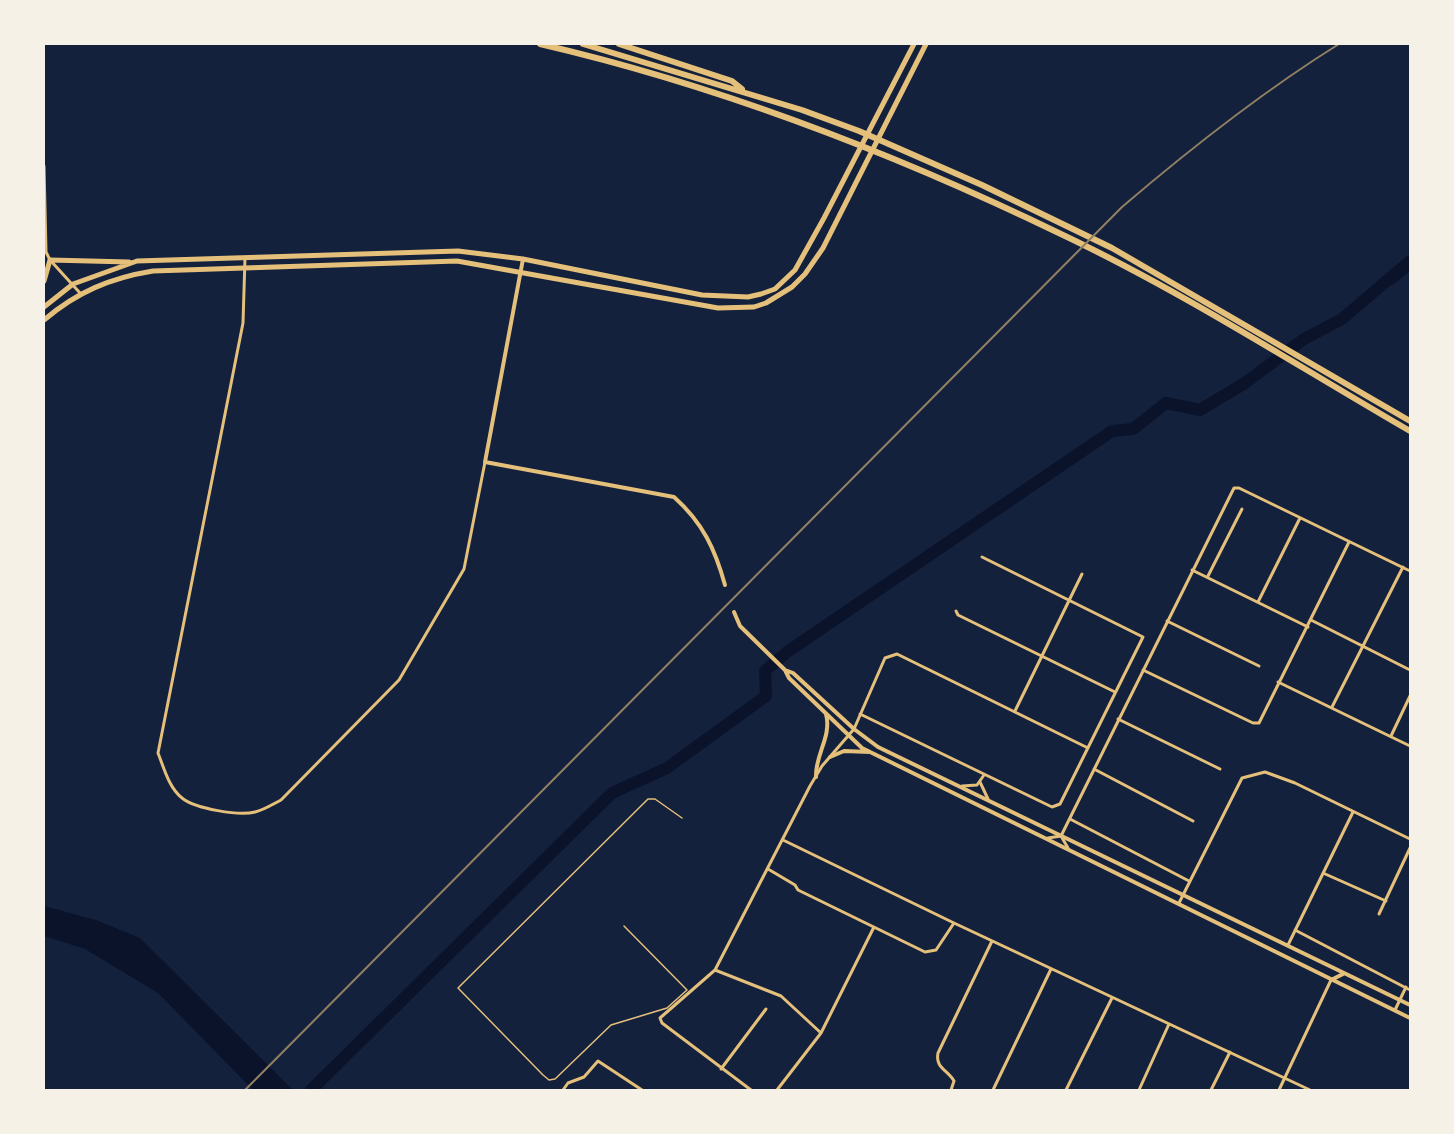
<!DOCTYPE html>
<html>
<head>
<meta charset="utf-8">
<style>
  body { margin:0 }
  #map { position:relative; width:1454px; height:1134px; overflow:hidden; background:#14213d; font-family:Arial,sans-serif }
  canvas { display:block }
  .frame { position:absolute; inset:0; border:45px solid #f6f1e7; pointer-events:none }
</style>
</head>
<body>
<div id="map">
<canvas width="1454" height="1134"></canvas>
<div class="frame"></div>
</div>
<script>
const context = document.querySelector('canvas').getContext('2d');
context.lineJoin = 'round';
function fillPath(path, color) { context.fillStyle = color; context.fill(path, 'evenodd'); }
function trace(path, color, width, dash) { context.strokeStyle = color; context.lineWidth = width; context.lineCap = dash ? 'butt' : 'round'; context.setLineDash(dash || []); context.stroke(path); }
const water = new Path2D(`
  M44,906L96,920L140,938L293,1090H253L158,993L85,949L44,936Z`);
const stream = new Path2D(`
  M1376,290L1394,283L1410,270`);
const river = new Path2D(`
  M311,1090L612,793L667,768L766,696L765,671L787,652L1112,431L1133,429L1166,403L1200,410L1245,383L1304,339L1342,319L1410,261`);
const service = new Path2D(`
  M624,926L687,990L667,1008L611,1025L555,1079L549,1080L543,1075L458,988L648,799H655L682,818`);
const minor = new Path2D(`
  M44,166L46,252L50,260L80,293
  M245,258L243,323L158,753C164,768 169,788 182,798C196,809 239,816 255,812C264,810 273,804 281,800L399,680L464,569L485,462
  M1192,570L1308,627
  M1208,576L1242,509
  M1258,602L1300,518
  M956,611L958,615L1115,692
  M1311,620L1410,670
  M1167,621L1259,666
  M1143,670L1253,723H1259L1349,542
  M1278,682L1410,746
  M1332,707L1403,567
  M1015,711L1082,574
  M860,714L1052,807L1060,804L1143,637L982,557
  M1118,719L1220,769
  M1391,736L1410,696
  M1094,769L1193,821
  M980,782L988,799
  M962,786L977,785L984,775
  M1070,819L1189,881
  M1048,838L1061,836
  M783,840L954,923L1310,1090
  M1068,848L1061,836L1234,488H1239L1410,571
  M768,869L795,885L798,890L925,952L936,950L954,923
  M1323,873L1386,901
  M1179,903L1242,778L1265,772L1295,783L1410,839
  M1379,914L1410,848
  M1295,930L1410,990
  M1288,945L1353,812
  M715,970L781,996L821,1033L874,927
  M1395,1010L1406,987
  M721,1069L766,1009
  M563,1090L568,1083L584,1077L598,1061L642,1090
  M751,1090L662,1023L660,1018L715,970L810,786L822,766L854,729L885,658L897,654L1088,748
  M777,1090L821,1033
  M951,1090L954,1081C948,1070 935,1068 938,1053L992,941
  M993,1090L1051,969
  M1066,1090L1112,998
  M1139,1090L1169,1024
  M1211,1090L1230,1052
  M1279,1090L1331,980`);
const tertiary = new Path2D(`
  M523,259L485,462L674,497C703,523 715,549 725,585
  M734,612L740,626L785,670L793,673L854,729L878,747L1410,1005
  M785,670L789,678L862,748L1410,1018
  M830,757L844,751L870,752
  M816,777C815,754 832,737 826,714
  M1331,980L1343,974`);
const primary = new Path2D(`
  M44,281L50,260L129,262
  M44,307L73,284L137,261L458,251L523,259L702,295L748,297L761,294L775,289L795,270L824,218L914,44
  M44,320C77,292 110,278 153,271L457,261L718,308L754,307L766,303L792,287L805,274L823,248L926,44`);
const motorway = new Path2D(`
  M540,44C721,86 896,154 1063,235C1183,292 1296,365 1410,431
  M583,44L802,110L859,131L982,185L1112,248L1410,421
  M619,44L732,81L742,89`);
const rail = new Path2D(`
  M245,1090L1122,207C1191,148 1262,92 1339,44`);
fillPath(water, '#0b132b');
trace(stream, '#0b132b', 2);
trace(river, '#0b132b', 12);
trace(service, '#e5c07b', 1.5);
trace(minor, '#e5c07b', 3);
trace(tertiary, '#e5c07b', 4);
trace(primary, '#e5c07b', 5);
trace(motorway, '#e5c07b', 6);
trace(rail, '#918062', 2);
</script>
</body>
</html>
